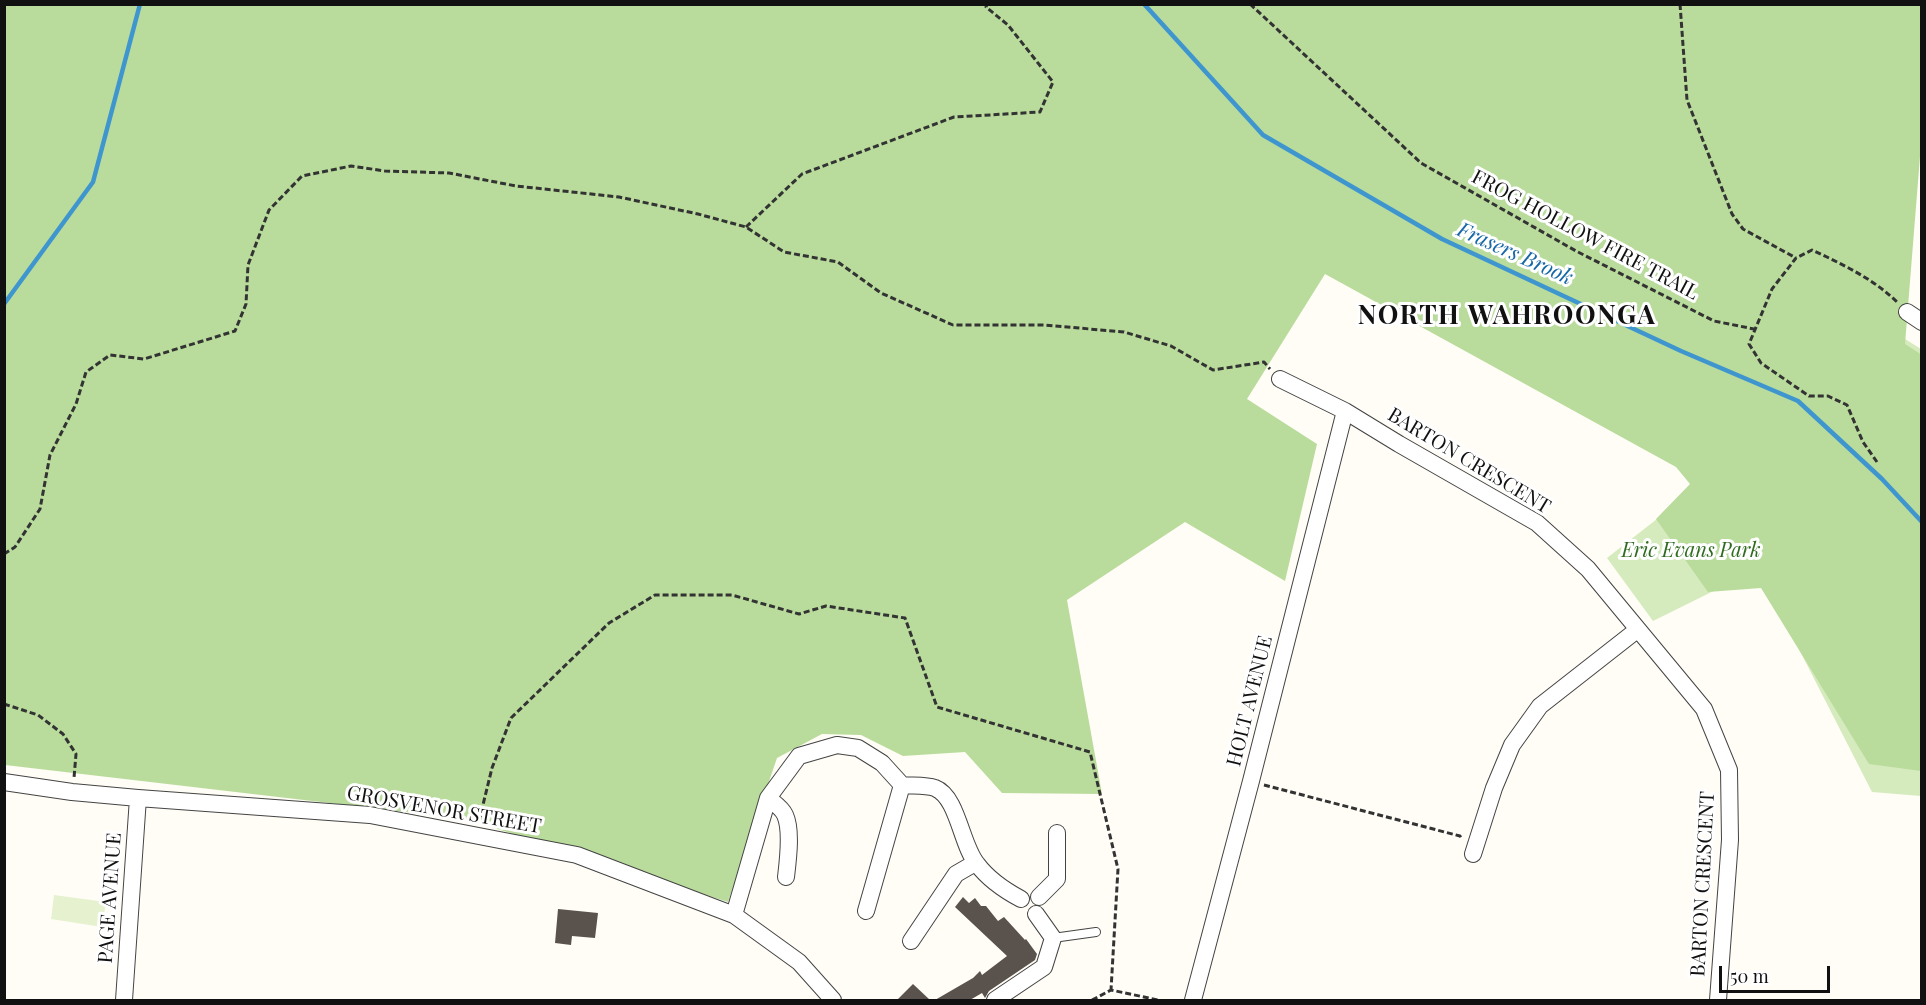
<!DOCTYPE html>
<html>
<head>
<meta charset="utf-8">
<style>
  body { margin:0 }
  #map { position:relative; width:1926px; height:1005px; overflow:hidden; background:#fffdf5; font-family:"Playfair Display",serif }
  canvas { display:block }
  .frame { position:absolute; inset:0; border:6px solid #111; pointer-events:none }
  .scale { position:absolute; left:1719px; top:966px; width:111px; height:27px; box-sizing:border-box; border:3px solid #111; border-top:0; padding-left:8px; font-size:18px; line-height:21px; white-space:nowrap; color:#111; -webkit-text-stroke:4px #fff; paint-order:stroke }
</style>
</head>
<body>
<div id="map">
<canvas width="1926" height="1005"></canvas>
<div class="frame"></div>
<div class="scale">50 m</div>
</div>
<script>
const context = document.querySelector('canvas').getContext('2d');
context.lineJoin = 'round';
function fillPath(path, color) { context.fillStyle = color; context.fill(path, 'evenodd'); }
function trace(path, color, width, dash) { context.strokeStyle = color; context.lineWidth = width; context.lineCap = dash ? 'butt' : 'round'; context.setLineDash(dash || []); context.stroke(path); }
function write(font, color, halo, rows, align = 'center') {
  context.font = font + ' "Playfair Display",serif'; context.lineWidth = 6; context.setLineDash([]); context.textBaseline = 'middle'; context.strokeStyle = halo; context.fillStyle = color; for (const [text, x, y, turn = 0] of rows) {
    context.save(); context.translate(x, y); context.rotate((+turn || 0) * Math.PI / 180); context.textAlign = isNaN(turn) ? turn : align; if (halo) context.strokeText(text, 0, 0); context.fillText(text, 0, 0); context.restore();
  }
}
const green = new Path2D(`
  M1905,339L1921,349V796L1872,792L1758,569L1653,621L1607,558L1689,494Z`);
const forest = new Path2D(`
  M5,5H1921V144L1905,344L1922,355L1921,771L1869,764L1761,588L1708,592L1656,519L1690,484L1676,467L1325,274L1247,399L1317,444L1285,581L1185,522L1067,600L1102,794L1002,793L965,752L903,756L861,735L822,734L777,758L728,902L466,819L5,765Z`);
const pitch = new Path2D(`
  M54,895L106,902L102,927L51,919Z`);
const stream = new Path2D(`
  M1144,4L1263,135L1442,239L1681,351L1798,401L1882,479L1922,522
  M4,304L93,182L140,4`);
const building = new Path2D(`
  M963,897L969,903L975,898L981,906H986L998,921L1004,917L1025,940L1026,939L1037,954L1035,960L989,991L985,998L982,993L970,1000H935L973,978L980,971L982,975L1007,956L955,907Z
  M558,909L598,913L595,938L572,936L571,945L555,943Z
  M913,984L930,1000H897Z`);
const path = new Path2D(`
  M1250,4L1421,163L1576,251L1714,321L1754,329
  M1680,4L1687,100L1732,214L1743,229L1796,258
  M746,227L802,174L954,117L1040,112L1053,82L1008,25L986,7L987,4
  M1877,462L1863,442L1847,405L1828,396H1809L1761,363L1749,344L1772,289L1796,258L1812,250C1842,264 1874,279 1898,303
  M4,554L15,547L40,509L50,455L76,404L86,372L110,355L144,359L235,331L246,304L248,265L269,210L302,176L351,166L385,171L449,173L516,186L619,197L698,214L746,227L784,252L838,262L881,293L953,325H1044L1124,332L1171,346L1213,370L1264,362L1270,369
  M4,704L38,715L63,734L76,754L74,778
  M1264,785L1460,836L1462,839
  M479,821L492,768L511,718L609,623L655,595H732L799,614L826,606L905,618L937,707L1090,752L1118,869L1111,990
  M1092,1000L1111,990L1158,1000`);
const service = new Path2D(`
  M1053,938L1096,932`);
const minor = new Path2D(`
  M1907,312L1922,322
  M1280,379L1345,411L1399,444L1537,523L1588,569L1704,709L1729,770L1730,840L1718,1000
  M4,782L72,792L138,798L370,815L577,855L734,915L799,962L833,1000
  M768,798C774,803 782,808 785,815C792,830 788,860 786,877
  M1473,854L1494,788L1512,745L1540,706L1637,630
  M1039,897L1057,879V833
  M866,911L902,785
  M734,915L768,798L799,756L837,745L858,748L882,763L902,785C912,786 926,785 935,788C958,797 961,845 977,864C989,880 1004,890 1021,899
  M911,941L956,874L975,863
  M124,1000L138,798
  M995,1000L1044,967L1053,938L1036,914
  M1193,1000L1251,781L1345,411`);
const streetNames = [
  ["FROG HOLLOW FIRE TRAIL",1585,235,28],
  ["BARTON CRESCENT",1469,461,31],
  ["HOLT AVENUE",1250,701,-76],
  ["GROSVENOR STREET",444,810,10],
  ["BARTON CRESCENT",1703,884,-87],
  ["PAGE AVENUE",110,898,-86]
];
const parkNames = [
  ["Eric Evans Park",1691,551]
];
const waterNames = [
  ["Frasers Brook",1515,254,24]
];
const districtNames = [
  ["NORTH WAHROONGA",1507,316]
];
fillPath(green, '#d5ebbd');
fillPath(forest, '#b9dc9c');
fillPath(pitch, '#e6f2cf');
trace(stream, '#3f96cf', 4.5);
fillPath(building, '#5a524d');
trace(service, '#444', 10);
trace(minor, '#444', 18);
trace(path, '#333', 3, [6, 3]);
trace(service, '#fff', 8);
trace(minor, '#fff', 16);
write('20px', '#111', '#fff', streetNames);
write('italic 20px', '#2f6b1f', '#fff', parkNames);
write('italic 21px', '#1768a6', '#fff', waterNames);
context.letterSpacing = '1.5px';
write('bold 26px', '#111', '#fff', districtNames);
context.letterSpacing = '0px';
</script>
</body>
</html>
